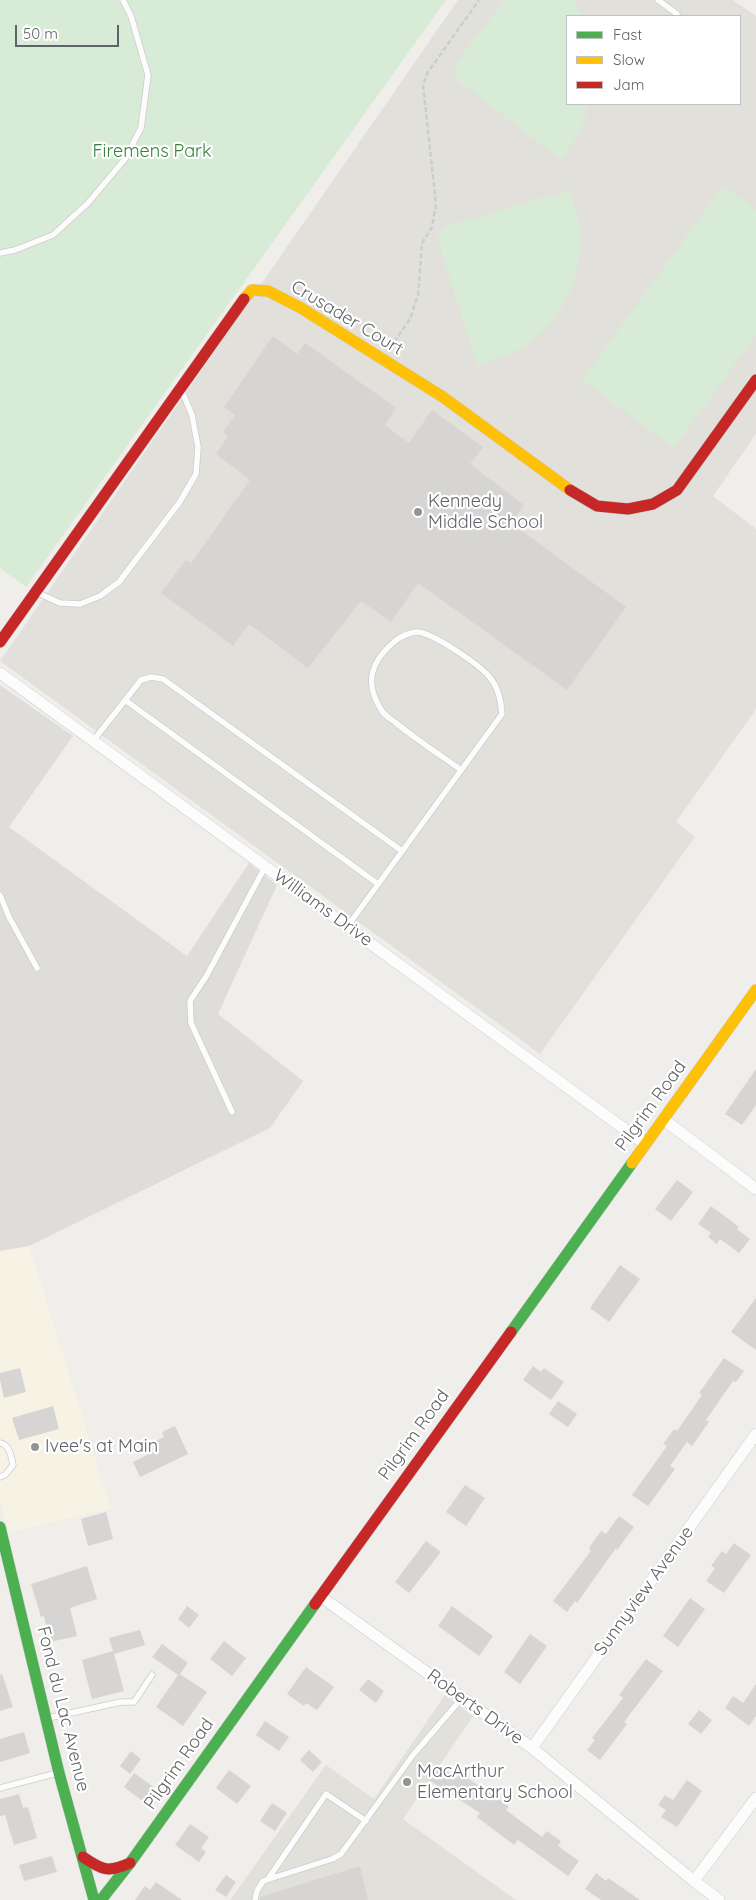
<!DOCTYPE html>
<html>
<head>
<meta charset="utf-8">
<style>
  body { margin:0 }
  #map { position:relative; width:756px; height:1900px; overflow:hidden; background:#efeeea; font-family:Quicksand,sans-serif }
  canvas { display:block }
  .legend { position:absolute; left:566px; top:15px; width:175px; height:90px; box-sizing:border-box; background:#fff; border:1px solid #bfc1c3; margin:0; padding:6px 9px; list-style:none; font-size:15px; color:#5f6368 }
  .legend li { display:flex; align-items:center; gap:10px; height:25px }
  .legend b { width:25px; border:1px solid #bfc1c3 }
  .scale { position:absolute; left:15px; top:25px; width:104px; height:22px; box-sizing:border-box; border:2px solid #5f6368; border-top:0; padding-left:6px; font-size:15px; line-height:18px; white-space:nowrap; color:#5f6368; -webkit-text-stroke:4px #fff; paint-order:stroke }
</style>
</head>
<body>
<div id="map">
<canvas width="756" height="1900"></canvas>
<ul class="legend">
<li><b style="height:6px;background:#4caf50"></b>Fast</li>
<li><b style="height:6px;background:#ffc107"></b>Slow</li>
<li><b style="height:6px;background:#c62828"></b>Jam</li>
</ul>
<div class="scale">50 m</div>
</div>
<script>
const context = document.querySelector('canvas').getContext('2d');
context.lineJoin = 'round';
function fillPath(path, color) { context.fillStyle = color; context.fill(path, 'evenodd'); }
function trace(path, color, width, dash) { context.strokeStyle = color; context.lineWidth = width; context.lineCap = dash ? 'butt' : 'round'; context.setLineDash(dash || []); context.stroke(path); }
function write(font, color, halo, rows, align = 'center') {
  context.font = font + ' Quicksand,sans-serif'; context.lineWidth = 4.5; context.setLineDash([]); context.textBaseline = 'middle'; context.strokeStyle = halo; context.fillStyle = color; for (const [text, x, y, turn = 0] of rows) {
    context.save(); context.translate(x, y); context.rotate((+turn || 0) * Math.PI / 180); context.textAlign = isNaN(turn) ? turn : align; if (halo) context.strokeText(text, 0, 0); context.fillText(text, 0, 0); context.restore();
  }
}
const commercial = new Path2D(`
  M29,1246L111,1509L9,1532L0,1500V1251Z`);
const industrial = new Path2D(`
  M0,685L73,736L9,827L187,956L249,863L277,885L218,1014L303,1081L270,1128L29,1246L0,1251Z`);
const education = new Path2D(`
  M458,0H733L756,16V434L713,496L756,529V709L676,822L695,837L540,1054L0,661ZM567,16H740V104H567Z
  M445,1695L473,1716L403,1819L516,1900H230L326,1765L374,1799Z`);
const green = new Path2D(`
  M0,0H446L26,587L0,568Z
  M505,0H574L582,16H567V104H588C583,130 577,139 560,159L456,79L455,64Z
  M723,186L756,210V335L674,448L582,380Z
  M569,190C572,199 576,209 578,219C585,267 569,316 528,344C513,354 495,360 478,366L437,238L445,227Z`);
const building = new Path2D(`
  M273,336L297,354L305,343L396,408L385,425L409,443L432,410L483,447L470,464L524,505L511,523L626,607L567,690L418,583L391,622L361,601L308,668L249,624L233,646L161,593L186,560L191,563L250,480L216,454L228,436L223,432L235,415L224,407Z
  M756,1069V1105L742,1125L725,1114Z
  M677,1180L693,1192L671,1221L655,1209Z
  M711,1206L739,1227L737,1229L750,1239L739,1253L720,1239L717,1244L708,1237L711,1233L698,1224Z
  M620,1265L640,1279L609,1322L590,1308Z
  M756,1298V1350L731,1332Z
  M724,1358L744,1371L736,1382L733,1381L706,1420L709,1422L692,1446L687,1442L670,1466L675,1469L648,1506L632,1495L667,1446L663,1444L674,1429L677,1431L702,1395L699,1393Z
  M533,1366L541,1372L544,1368L564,1382L551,1400L523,1380Z
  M20,1368L26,1392L4,1398L0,1380V1373Z
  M558,1401L577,1414L568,1427L549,1414Z
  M53,1406L59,1429L19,1440L12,1418Z
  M175,1426L188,1454L140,1477L133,1462L151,1453L147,1445L164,1437L162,1432Z
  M465,1485L485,1498L466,1526L446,1512Z
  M106,1512L113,1539L88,1546L81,1519Z
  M619,1516L634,1527L617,1550L616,1548L577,1603L575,1601L567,1612L553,1601L591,1551L589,1548L601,1531L606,1534Z
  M426,1541L441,1552L409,1593L395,1582Z
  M734,1543L751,1555L724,1593L706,1581L715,1568L711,1566L722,1551L726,1554Z
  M87,1566L97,1599L70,1608L77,1636L50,1642L44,1616L41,1617L31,1584Z
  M690,1598L705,1609L678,1647L663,1636Z
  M187,1606L199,1615L189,1628L178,1619Z
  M452,1606L493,1636L479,1656L438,1626Z
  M140,1630L145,1645L114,1654L124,1691L92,1699L82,1660L113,1651L109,1638Z
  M530,1634L547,1646L520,1684L504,1672Z
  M224,1641L246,1658L232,1676L210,1659Z
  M162,1644L188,1663L180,1674L207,1692L183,1726L156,1707L178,1675L152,1657Z
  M646,1659L663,1671L624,1722L627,1724L600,1760L587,1750L595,1740L592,1738L623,1698L619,1695Z
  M306,1667L334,1687L317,1710L306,1703L304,1706L287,1694Z
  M2,1674L13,1707L0,1711V1675Z
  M368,1679L384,1691L376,1703L359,1690Z
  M756,1684V1716L749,1726L725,1708L733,1696L743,1703Z
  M699,1710L712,1720L701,1734L688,1724Z
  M265,1721L289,1737L279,1751L256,1735Z
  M24,1732L30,1753L0,1762V1739Z
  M309,1750L322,1762L313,1772L300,1760Z
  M131,1751L141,1759L130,1774L120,1766Z
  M438,1765L457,1778L460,1773L493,1795L509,1806L506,1810L542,1837L547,1831L561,1841L558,1846L579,1861L568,1876L518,1840L514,1845L477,1817L480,1813L427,1779Z
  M229,1770L251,1786L237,1804L216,1788Z
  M134,1773L155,1788L144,1802L124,1787Z
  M687,1780L702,1791L677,1827L661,1817L666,1810L658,1805L665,1795L673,1800Z
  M19,1794L23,1808L28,1807L37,1838L14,1845L5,1815L0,1816V1799Z
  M272,1803L287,1813L275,1831L260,1821Z
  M190,1824L209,1837L201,1848L206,1852L199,1862L175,1845Z
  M52,1856L57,1872L24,1881L19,1865Z
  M360,1866L368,1900H260V1897Z
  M596,1873L606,1881L608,1878L640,1900H601L585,1889Z
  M226,1875L236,1882L226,1897L215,1890Z
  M156,1882L182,1900H135L145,1886L150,1890Z`);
const path = new Path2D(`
  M394,342L410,319L418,295L422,243L432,227L436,204L423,85L428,72L479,0`);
const lane = new Path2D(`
  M658,0L677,14
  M0,253L15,250L53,235L88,203L125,159L141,128L148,75L131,16L123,0
  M38,593L60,603L80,604L100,596L119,582L179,503L196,474L198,447L192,415L181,389
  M125,700L378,884
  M93,741L141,680L151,677L163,679L402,851
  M0,895L9,917L37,968
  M347,927L502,714C501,701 499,689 491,679C481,665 434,634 418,632C410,632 399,637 394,642C370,662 364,684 382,711C385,716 392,720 396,723C417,740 440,755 461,770
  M232,1112L191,1023L190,1001L207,975L265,867
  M0,1443C10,1445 11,1456 13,1465L5,1475L0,1477
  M48,1718L121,1702H134L152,1675
  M0,1788L57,1773
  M268,1879L326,1794L366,1821
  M255,1900L257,1891L263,1881L332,1859L341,1854L413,1755L462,1698`);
const street = new Path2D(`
  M0,673L645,1144
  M663,1119L756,1189
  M320,1596L532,1748L694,1881L719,1900
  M532,1748L756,1434
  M694,1881L756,1798`);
const fast = new Path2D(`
  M511,1332L632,1163
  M0,1527L59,1773L94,1900
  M101,1900L130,1863L315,1604`);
const slow = new Path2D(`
  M244,299L252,290L268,291L301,308L443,397L570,490
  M632,1163L756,990`);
const jam = new Path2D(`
  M570,490L597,506L628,509L653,504L677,490L756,380
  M0,642L244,299
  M315,1604L511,1332
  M83,1857C102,1870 108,1873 130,1863`);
const markers = [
  [418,512,5,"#919496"],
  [35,1447,5,"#919496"],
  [407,1782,5,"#919496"]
];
const parkNames = [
  ["Firemens Park",152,152]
];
const streetNames = [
  ["Crusader Court",347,318,31],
  ["Williams Drive",323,908,36],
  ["Pilgrim Road",651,1106,-54],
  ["Pilgrim Road",414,1435,-54],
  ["Sunnyview Avenue",644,1591,-54],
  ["Roberts Drive",475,1707,36],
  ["Fond du Lac Avenue",63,1709,76],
  ["Pilgrim Road",179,1764,-55]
];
const poiNames = [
  ["Kennedy",428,502],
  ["Middle School",428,523],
  ["Ivee's at Main",45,1447],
  ["MacArthur",417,1772],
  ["Elementary School",417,1793]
];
fillPath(commercial, '#f7f3e4');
fillPath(industrial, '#dfddda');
fillPath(education, '#e2e0da');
fillPath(green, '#d8ebd6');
fillPath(building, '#d6d5d3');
trace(lane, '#cbcccc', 7);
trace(street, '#cbcccc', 12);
trace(fast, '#cacacb', 12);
trace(slow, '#cacacb', 12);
trace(jam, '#cacacb', 12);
trace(path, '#cacfcc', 2.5, [5, 2.5]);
trace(lane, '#fdfcfc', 5.5);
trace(street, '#fdfcfc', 11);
trace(fast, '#4caf50', 11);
trace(slow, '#ffc107', 11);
trace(jam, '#c62828', 11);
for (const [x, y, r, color] of markers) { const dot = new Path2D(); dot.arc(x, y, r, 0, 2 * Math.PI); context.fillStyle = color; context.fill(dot); trace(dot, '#fff', 2); }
write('18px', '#348238', '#fff', parkNames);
write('18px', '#5f6368', '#fff', streetNames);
write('18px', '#5f6368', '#fff', poiNames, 'left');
</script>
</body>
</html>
